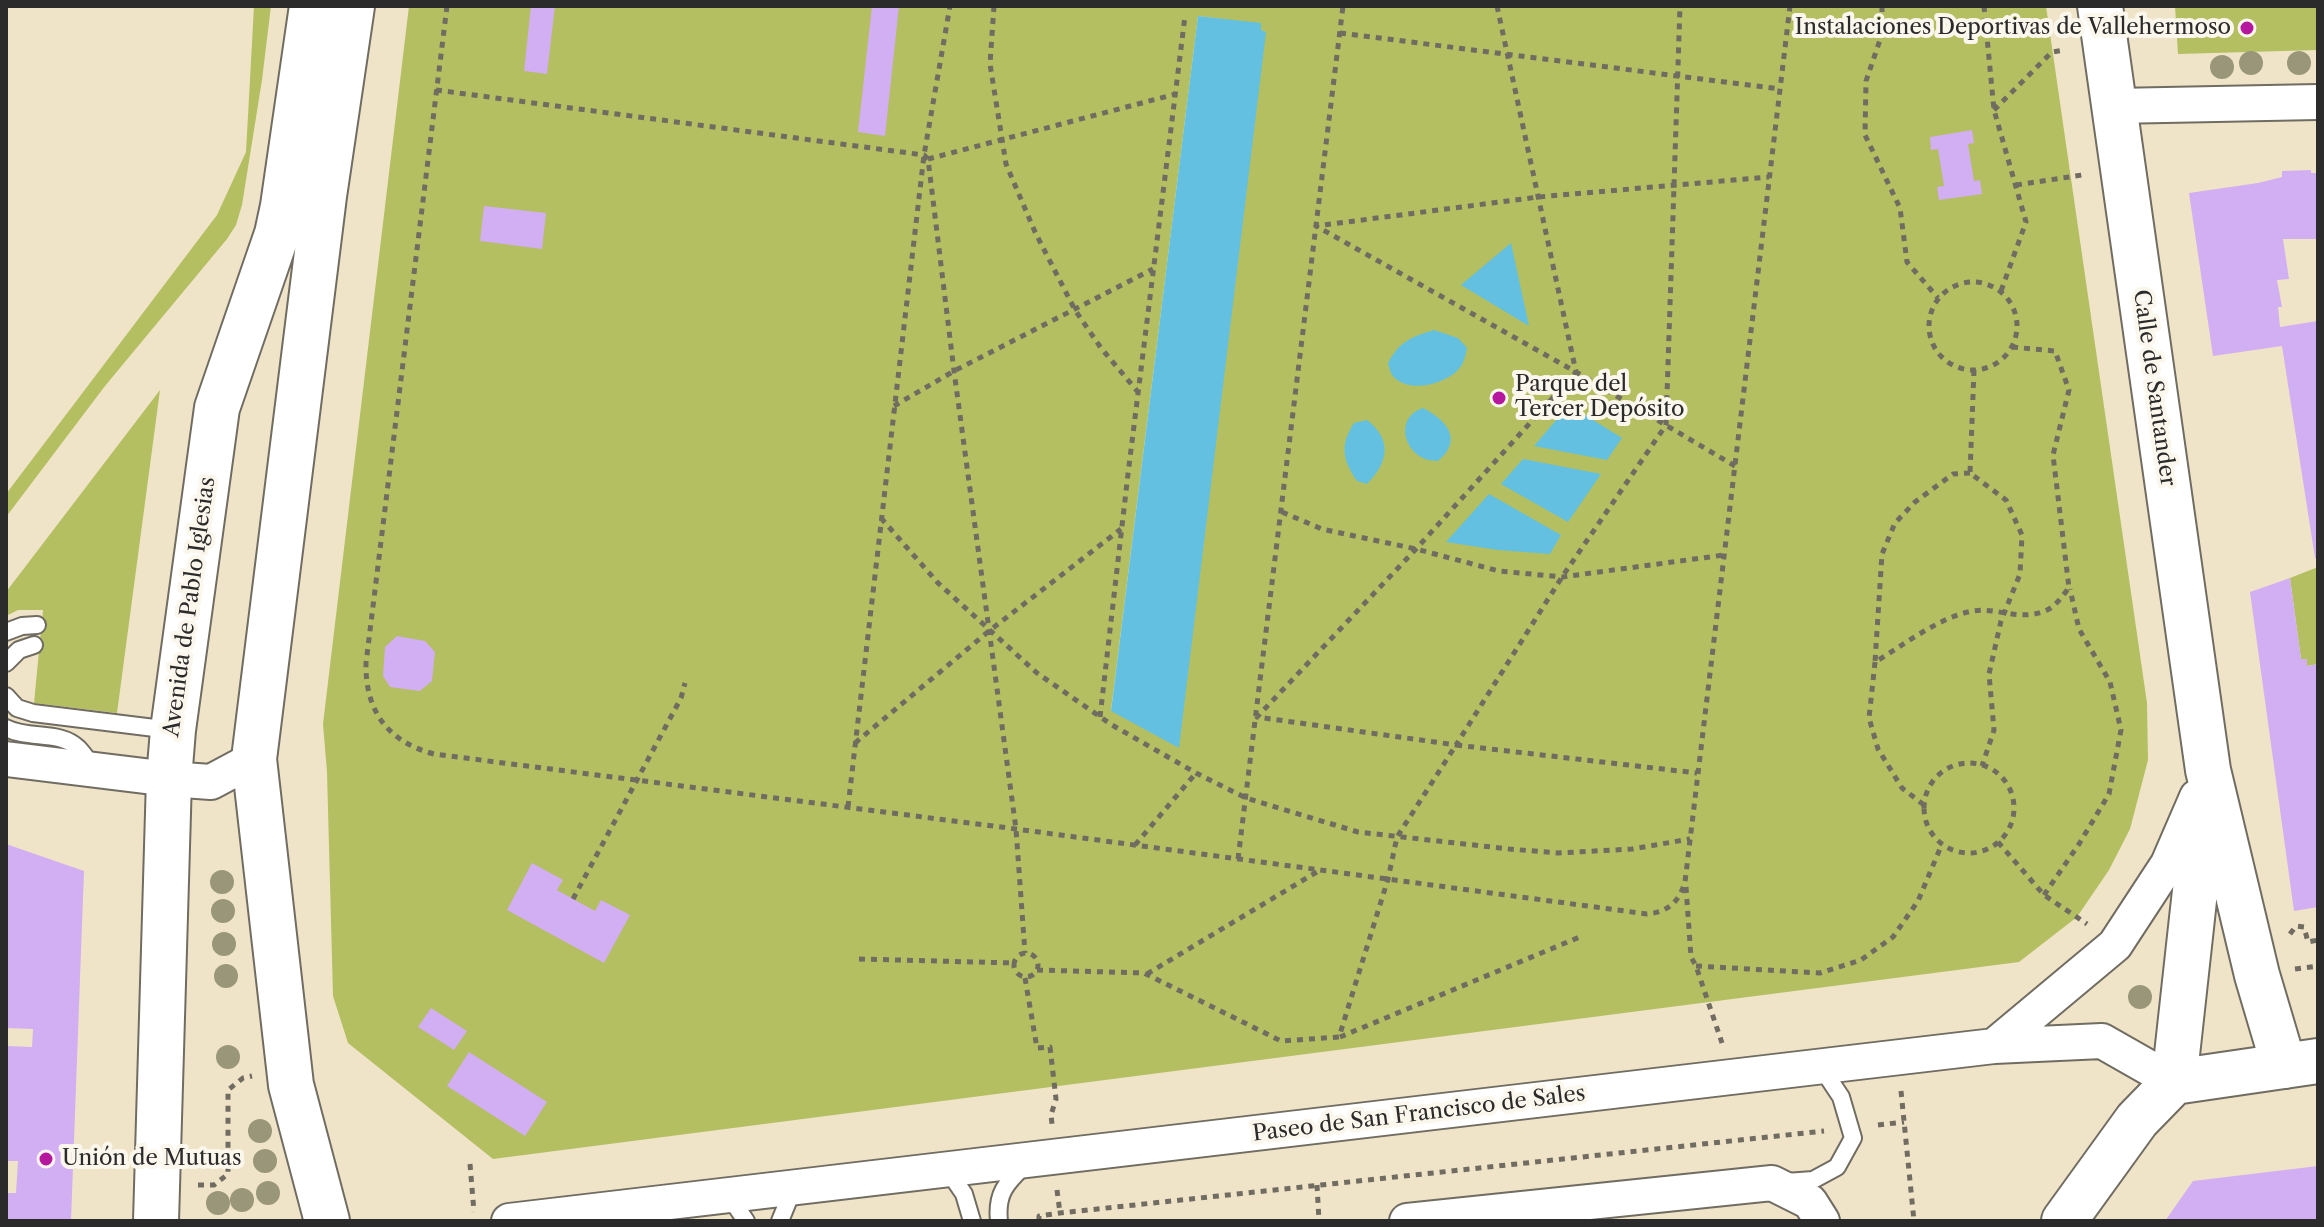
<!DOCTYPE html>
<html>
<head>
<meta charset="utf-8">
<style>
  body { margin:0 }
  #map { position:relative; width:2324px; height:1227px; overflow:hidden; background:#f0e4c8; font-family:"Libre Caslon Text",serif }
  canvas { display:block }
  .frame { position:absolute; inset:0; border:8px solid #2b2b2b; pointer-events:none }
</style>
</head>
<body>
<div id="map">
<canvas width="2324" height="1227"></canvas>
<div class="frame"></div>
</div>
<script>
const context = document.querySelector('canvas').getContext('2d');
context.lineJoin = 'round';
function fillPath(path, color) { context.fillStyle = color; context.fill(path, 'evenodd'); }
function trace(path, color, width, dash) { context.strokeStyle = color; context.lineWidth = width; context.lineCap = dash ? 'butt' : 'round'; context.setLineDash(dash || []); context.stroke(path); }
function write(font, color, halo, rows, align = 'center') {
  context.font = font + ' "Libre Caslon Text",serif'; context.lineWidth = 8; context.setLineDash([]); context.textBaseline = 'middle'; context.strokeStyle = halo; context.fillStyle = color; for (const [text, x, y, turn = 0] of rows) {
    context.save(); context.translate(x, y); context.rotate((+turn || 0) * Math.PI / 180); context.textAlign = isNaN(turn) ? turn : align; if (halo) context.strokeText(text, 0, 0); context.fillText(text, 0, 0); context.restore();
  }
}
const green = new Path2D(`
  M254,6H271L262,80L242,205L236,225L227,239L105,386L6,517V494L217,215L246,152Z
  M409,6H2046L2147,703L2148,760L2130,829L2109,870L2077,917L2019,962L493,1159L348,1043L333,996L327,772L323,724ZM1198,16L1261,24L1178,747L1111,710Z
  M2175,6H2318V50L2178,54Z
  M160,390L117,713L34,703L43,610H18L6,616V592Z
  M2318,567V664L2307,666L2306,659H2301L2290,578Z`);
const water = new Path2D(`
  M1198,16L1261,23V30L1266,32L1179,748L1111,711Z
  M1511,243L1529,326L1461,285Z
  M1434,330L1458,338L1467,348C1465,357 1464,364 1457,371C1442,385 1407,394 1392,375C1390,371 1389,367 1388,363C1400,341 1411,337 1434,330Z
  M1569,405L1622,438L1607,460L1534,446Z
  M1423,408C1446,420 1464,439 1438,461C1436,461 1427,460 1425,459C1401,449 1397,416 1423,408Z
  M1367,420C1393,440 1388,463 1367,484L1357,481C1342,459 1340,445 1354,423Z
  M1523,459L1601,474L1568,522L1501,484Z
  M1489,494L1561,535L1550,554L1498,550L1446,542Z`);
const building = new Path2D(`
  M531,6H555L547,74L524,71Z
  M872,6H899L885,136L858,132Z
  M1972,130L1974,143L1968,144L1974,181L1980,180L1982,194L1939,200L1937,187L1944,186L1938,149L1931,150L1930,137Z
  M2311,170V173H2318V239H2283L2289,279L2277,280L2282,307H2278L2280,327L2318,321V558H2315L2282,346L2213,356L2189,193L2258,183L2282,177V171Z
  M484,206L546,213L542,249L480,241Z
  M2290,578L2301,659H2307V666L2318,664V907L2294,911L2250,592Z
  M397,636L425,641L435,652L432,681L420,691L390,687L383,676L385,647Z
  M6,844L84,871L71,1221H6V1193H16L18,1161H6V1046L32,1047L33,1029L6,1028Z
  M532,863L563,880L557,890L595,911L601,900L630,915L604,963L507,910Z
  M431,1008L467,1031L454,1050L418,1027Z
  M469,1052L547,1102L525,1136L447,1086Z
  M2318,1166V1221H2165L2193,1181Z`);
const path = new Path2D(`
  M447,6L366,663C365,711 388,742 434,754L1016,829L1647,914C1668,912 1679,902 1685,882L1790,6
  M994,6L990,64L1006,164L1035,232L1075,310L1101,348L1138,392
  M1497,6L1576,372L1416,549L1257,717L1456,745L1562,577L1666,425L1680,6
  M1882,6V34L1866,81L1865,135L1900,208L1907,262L1938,298
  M1984,6L1994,110L2026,222L2001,291
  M1340,33L1780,89
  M436,90L924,155L928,159L954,371L1016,829L1025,953
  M1994,110L2052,52L2064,50
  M928,159L1176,94
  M2016,185L2082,175
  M1929 326a44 44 0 1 1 88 0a44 44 0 1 1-88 0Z
  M1974,370L1970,473L2006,500L2022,535L2020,574L2001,621L1989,674L1994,730L1982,766
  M894,406L954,371L1153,269
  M1735,466L1576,372L1316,226L1538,197L1769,177
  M1970,473L1953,474L1915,502L1895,523L1882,554L1875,662C1902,646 1937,619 1968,612C1995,605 2019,623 2047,610C2056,606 2063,595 2069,588L2053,455L2069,390L2055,351L2012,347
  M1282,512L1322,529L1416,549L1499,571L1562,577L1724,555
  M881,518L938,583L1037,673L1112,725L1196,773L1246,798L1358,832L1509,849L1558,853L1632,849L1690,839
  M1875,662L1869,718L1878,749L1902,788L1924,805
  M1100,717L1128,474L1185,16
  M855,743L989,631L1121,529
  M1924 808a45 45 0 1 1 90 0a45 45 0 1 1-90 0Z
  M848,807L924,155L950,6
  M1998,842L2044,895L2087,924
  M1135,845L1196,773
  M1238,859L1343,6
  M1686,887L1691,957L1696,966L1722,1043
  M2044,895L2079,844L2109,794L2121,730L2110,682L2079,629L2070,589
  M573,899L681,698L685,683
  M2290,934L2296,926L2304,927L2308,942L2318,940
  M1014 965a12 12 0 1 1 24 0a12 12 0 1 1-24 0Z
  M859,959L1014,963
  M1696,966L1820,973L1861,960L1893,937L1918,901L1942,844
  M2295,969L2318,966
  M1037,970L1144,973L1281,1041L1339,1037L1388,879L1397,837L1456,745L1697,773
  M1147,974L1320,870
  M1025,978L1037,1048L1050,1047L1056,1099L1051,1115L1052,1124
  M1340,1037L1582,936
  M1901,1091L1914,1221
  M1878,1125L1904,1122
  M470,1164L474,1212
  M198,1185H214L228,1174V1090L243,1078L252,1076
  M1317,1185L1319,1221
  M1057,1190L1060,1213
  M1039,1221V1216L1060,1213L1824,1131`);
const lane = new Path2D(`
  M6,632L22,626L37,625
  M6,663L19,650L34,645
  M6,696L17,708L33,713L171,730
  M6,728C29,740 59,730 78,748C84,754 89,762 94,769
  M947,1169L964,1194L972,1221
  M1786,1182L1813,1180L1837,1167L1853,1138L1841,1097L1821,1067
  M729,1196L746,1221
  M780,1221L793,1189
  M999,1221C996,1194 1006,1183 1024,1166`);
const street = new Path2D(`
  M2114,106L2318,102
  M6,759L169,779L211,782L254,759
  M1994,1046L2115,945L2168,864L2197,797
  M509,1221L1994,1046L2102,1041L2174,1082
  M1407,1221L1772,1183L1810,1202L1822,1221`);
const secondary = new Path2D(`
  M2100,6L2208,770L2257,975L2284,1066
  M2174,1082L2205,800
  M156,1221L169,779L173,730L217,408L277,234L283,206L312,6
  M327,1221L291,1085L254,759L324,196L352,6`);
const primary = new Path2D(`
  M2064,1221L2137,1120L2174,1082L2318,1061`);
const trees = [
  [2251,63],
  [2299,63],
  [2222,67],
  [222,882],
  [223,911],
  [224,944],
  [226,976],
  [2140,997],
  [228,1057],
  [260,1131],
  [265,1161],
  [268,1193],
  [242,1200],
  [218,1203]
];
const markers = [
  [2247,28,8,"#b5179e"],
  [1499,398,8,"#b5179e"],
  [46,1159,8,"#b5179e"]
];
const poiNames = [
  ["Instalaciones Deportivas de Vallehermoso",2231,28,"right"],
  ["Parque del",1515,385],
  ["Tercer Depósito",1515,410],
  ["Unión de Mutuas",62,1159]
];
const streetNames = [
  ["Calle de Santander",2154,388,82],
  ["Avenida de Pablo Iglesias",190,607,-82],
  ["Paseo de San Francisco de Sales",1419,1114,-7]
];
fillPath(green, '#b3bf61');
fillPath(water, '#63c0e1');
fillPath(building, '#d2aef2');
trace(lane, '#706c62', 20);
trace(street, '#706c62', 38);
trace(secondary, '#706c62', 48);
trace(primary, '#706c62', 48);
trace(path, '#706c62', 5, [6, 6]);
trace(lane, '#fff', 16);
trace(street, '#fff', 34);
trace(secondary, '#fff', 44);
trace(primary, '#fff', 44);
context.fillStyle = '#9a967a';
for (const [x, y] of trees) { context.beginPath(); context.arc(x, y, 12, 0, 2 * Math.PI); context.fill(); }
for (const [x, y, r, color] of markers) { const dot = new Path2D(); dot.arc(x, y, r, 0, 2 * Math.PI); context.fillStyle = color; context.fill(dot); trace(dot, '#fbf7ec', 3); }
write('22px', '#2b2b2b', '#fbf7ec', poiNames, 'left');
write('22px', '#2b2b2b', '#fbf7ec', streetNames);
</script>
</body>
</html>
